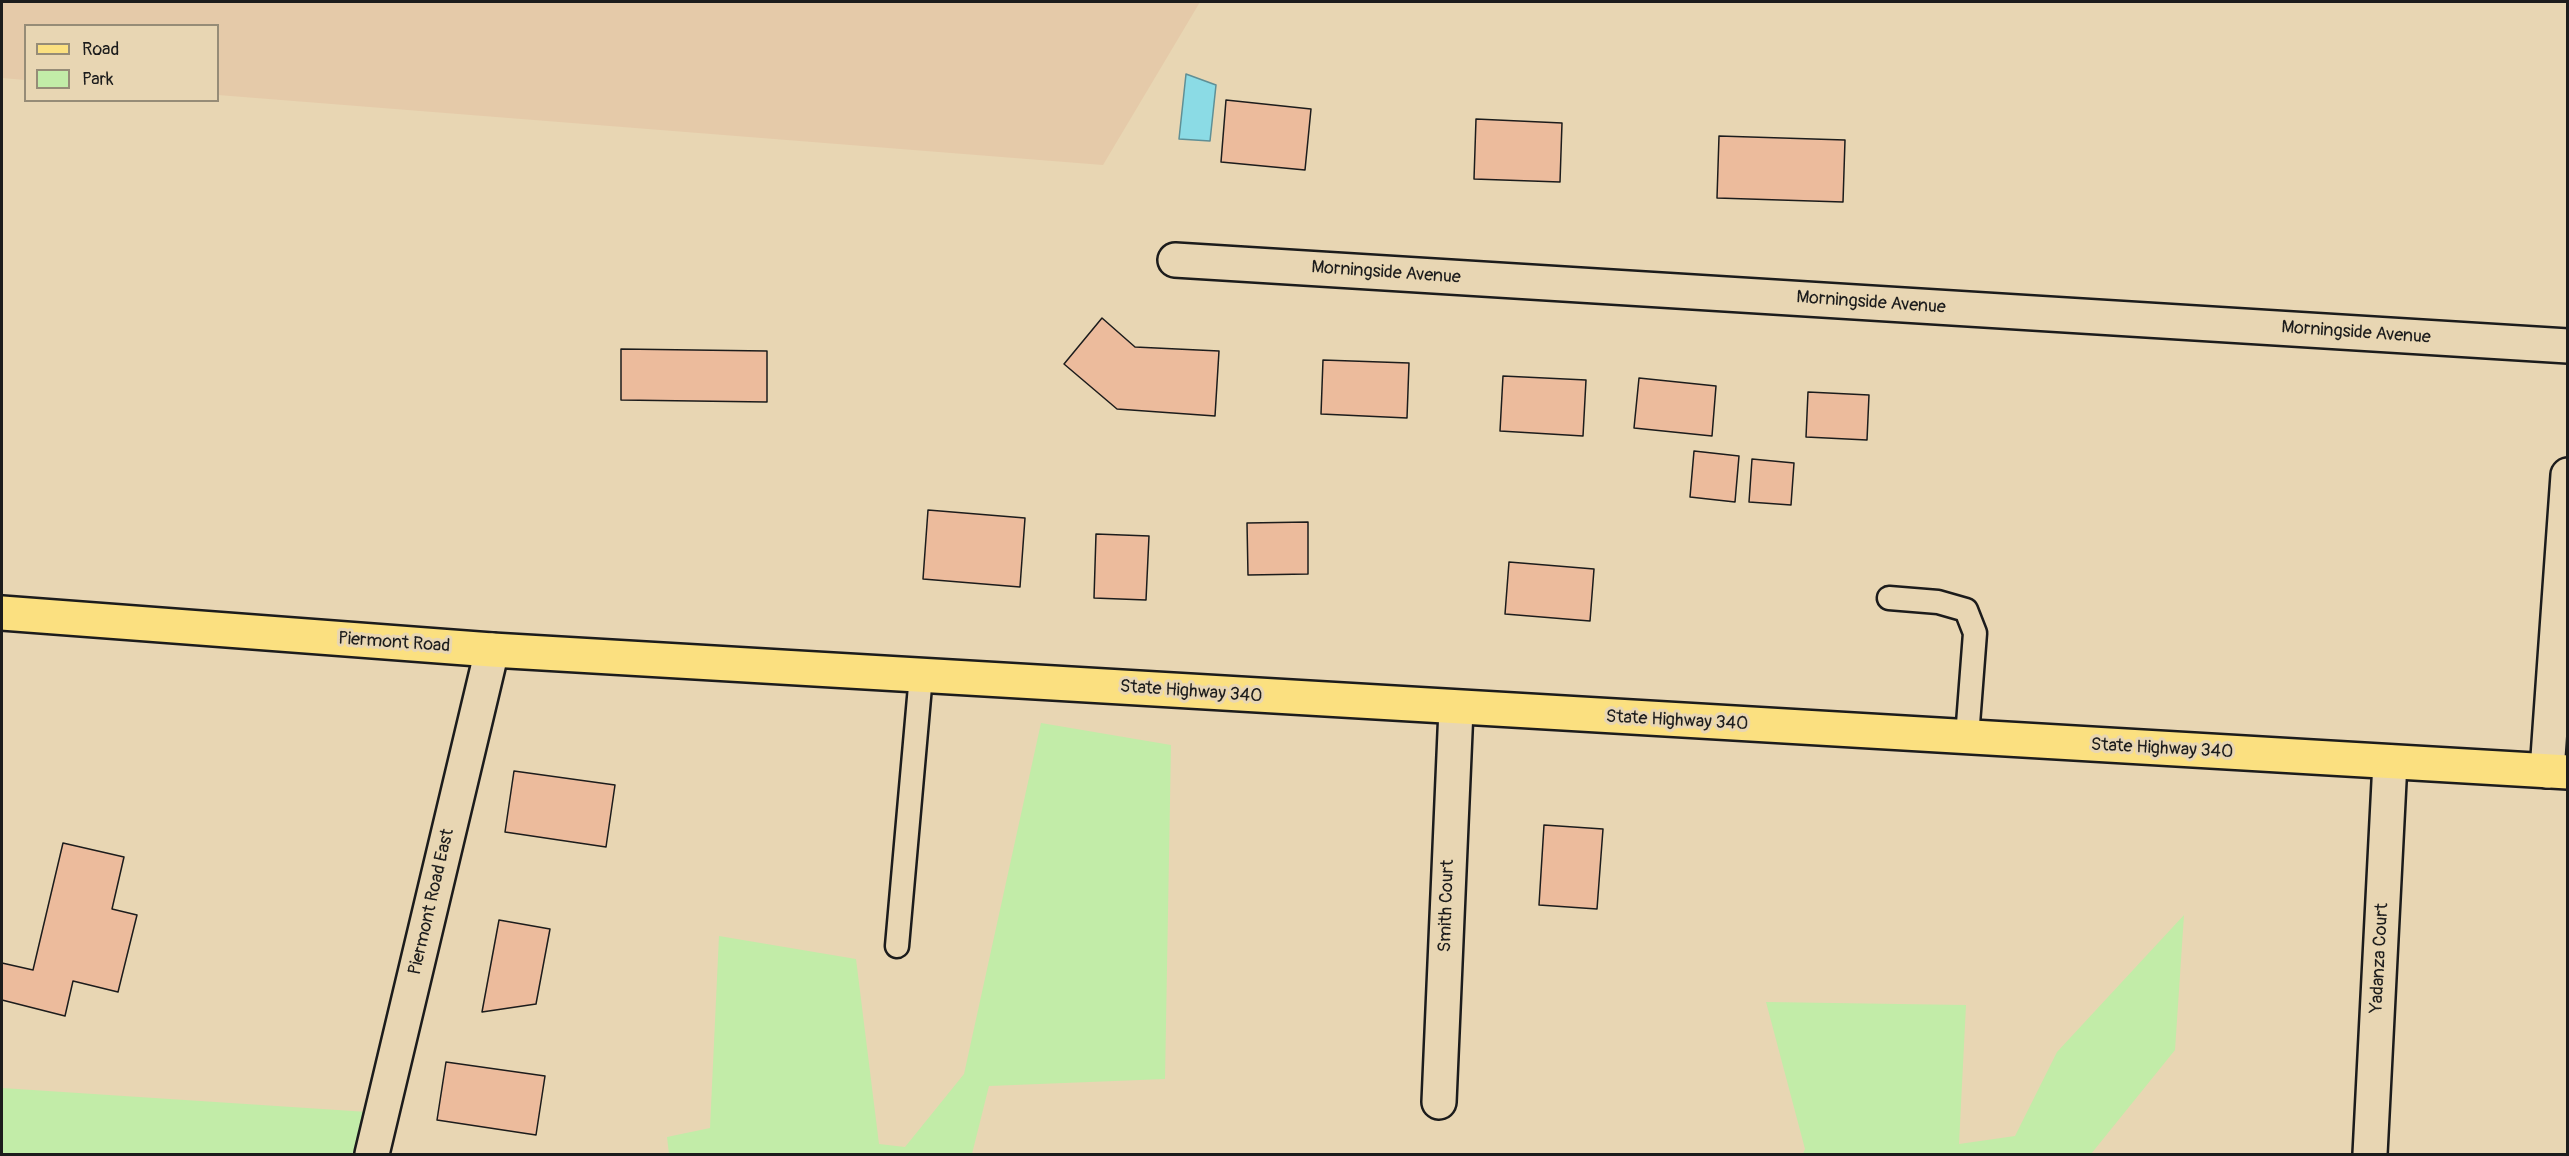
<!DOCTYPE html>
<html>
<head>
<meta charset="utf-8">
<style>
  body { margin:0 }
  #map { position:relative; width:2569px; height:1156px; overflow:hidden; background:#e8d6b3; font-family:Pangolin,sans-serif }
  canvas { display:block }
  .frame { position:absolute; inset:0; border:3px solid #1c1c1c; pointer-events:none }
  .legend { position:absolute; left:24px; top:24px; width:195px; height:78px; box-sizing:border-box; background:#e8d6b3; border:2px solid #968c77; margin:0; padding:8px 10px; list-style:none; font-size:18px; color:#1c1c1c }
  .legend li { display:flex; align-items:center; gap:12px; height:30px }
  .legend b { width:30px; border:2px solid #968c77 }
</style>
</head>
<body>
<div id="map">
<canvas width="2569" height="1156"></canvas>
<div class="frame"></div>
<ul class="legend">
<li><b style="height:8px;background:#fbe080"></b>Road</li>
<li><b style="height:16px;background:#c2eca8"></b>Park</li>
</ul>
</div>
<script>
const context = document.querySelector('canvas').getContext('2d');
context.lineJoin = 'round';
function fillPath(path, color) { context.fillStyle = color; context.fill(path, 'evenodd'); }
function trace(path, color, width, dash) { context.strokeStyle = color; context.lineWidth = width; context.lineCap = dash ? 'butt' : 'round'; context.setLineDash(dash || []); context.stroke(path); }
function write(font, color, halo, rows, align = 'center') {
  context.font = font + ' Pangolin,sans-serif'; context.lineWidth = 6; context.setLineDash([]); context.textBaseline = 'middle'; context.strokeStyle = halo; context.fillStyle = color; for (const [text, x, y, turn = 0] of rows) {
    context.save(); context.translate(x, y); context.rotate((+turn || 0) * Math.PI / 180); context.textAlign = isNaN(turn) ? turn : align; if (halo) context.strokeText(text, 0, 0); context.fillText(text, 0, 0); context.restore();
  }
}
const built = new Path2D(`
  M2,2H1200L1103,165L218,95V26H26L25,80L2,78Z`);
const green = new Path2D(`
  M1041,723L1171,745L1165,1079L989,1086L972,1154H669L667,1137L710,1128L719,936L856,959L879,1144L905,1147L964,1074Z
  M2184,915L2175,1050L2091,1154H1803L1805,1149L1766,1002L1966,1005L1959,1144L2015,1136L2057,1052Z
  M2,1088L368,1112L357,1154H2Z`);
const water = new Path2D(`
  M1186,74L1216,85L1210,141L1179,139Z`);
const building = new Path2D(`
  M1226,100L1311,109L1305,170L1221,162Z
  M1476,119L1562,123L1560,182L1474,179Z
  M1719,136L1845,140L1843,202L1717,198Z
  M1102,318L1135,347L1219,351L1215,416L1117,409L1064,364Z
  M621,349L767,351V402L621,400Z
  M1323,360L1409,363L1407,418L1321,414Z
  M1503,376L1586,380L1583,436L1500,431Z
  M1639,378L1716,386L1712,436L1634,428Z
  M1808,392L1869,395L1867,440L1806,437Z
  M1694,451L1739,456L1735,502L1690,497Z
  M1752,459L1794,463L1791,505L1749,502Z
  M928,510L1025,518L1020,587L923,579Z
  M1308,522V574L1248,575L1247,523Z
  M1096,534L1149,536L1146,600L1094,598Z
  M1509,562L1594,569L1590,621L1505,614Z
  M514,771L615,785L606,847L505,832Z
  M1544,825L1603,829L1597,909L1539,905Z
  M63,843L124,857L112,909L137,915L118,992L73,981L65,1016L2,1000V963L33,970Z
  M499,920L550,929L536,1004L482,1012Z
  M446,1062L545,1076L536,1135L437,1120Z`);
const service = new Path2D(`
  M1889,598L1938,602L1966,610L1975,633L1967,737
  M897,946L921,675`);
const minor = new Path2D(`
  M1175,260L2568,346
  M2547,771L2568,475
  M1439,1102L1456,709
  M372,1154L492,650
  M2370,1154L2390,762`);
const primary = new Path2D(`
  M2,613L492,650L2568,772`);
const streetNames = [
  ["Morningside Avenue",1386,273,4],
  ["Morningside Avenue",1871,303,4],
  ["Morningside Avenue",2356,333,4],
  ["Piermont Road",394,643,4],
  ["State Highway 340",1191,692,4],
  ["State Highway 340",1677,721,3],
  ["State Highway 340",2162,749,3],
  ["Piermont Road East",432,902,-77],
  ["Smith Court",1447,906,-88],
  ["Yadanza Court",2380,958,-87]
];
fillPath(built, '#e5caa9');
fillPath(green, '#c2eca8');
fillPath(water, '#8bdbe5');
trace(water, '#5f8f95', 1.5);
fillPath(building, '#ecbb9c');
trace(building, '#1c1c1c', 1.5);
trace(service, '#1c1c1c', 27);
trace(minor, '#1c1c1c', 38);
trace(primary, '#1c1c1c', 38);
trace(service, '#e8d6b3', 22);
trace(minor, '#e8d6b3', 33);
trace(primary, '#fbe080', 33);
write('18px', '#1c1c1c', '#e8d6b3', streetNames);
</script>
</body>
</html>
